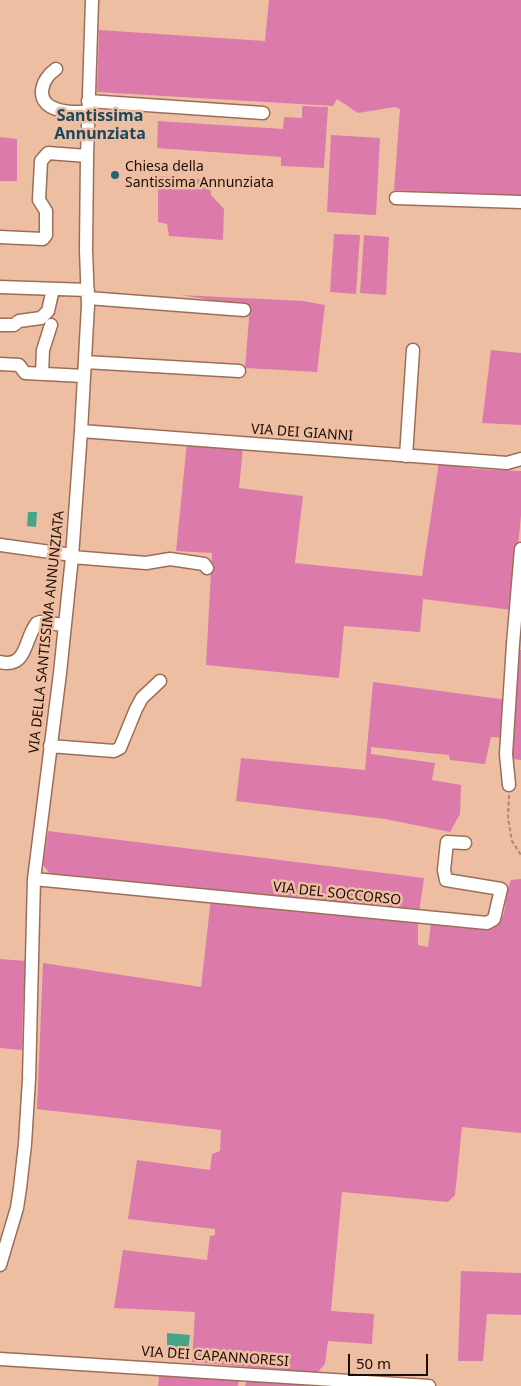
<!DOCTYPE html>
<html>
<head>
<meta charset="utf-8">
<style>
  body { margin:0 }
  #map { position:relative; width:521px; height:1386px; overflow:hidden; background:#eebea3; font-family:"Noto Sans",sans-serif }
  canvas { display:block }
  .scale { position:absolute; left:348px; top:1354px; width:80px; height:22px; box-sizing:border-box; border:2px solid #1e0d05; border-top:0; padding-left:6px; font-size:15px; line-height:18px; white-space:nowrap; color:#1e0d05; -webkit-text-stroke:4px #eebea3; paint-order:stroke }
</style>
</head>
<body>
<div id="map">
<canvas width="521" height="1386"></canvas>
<div class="scale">50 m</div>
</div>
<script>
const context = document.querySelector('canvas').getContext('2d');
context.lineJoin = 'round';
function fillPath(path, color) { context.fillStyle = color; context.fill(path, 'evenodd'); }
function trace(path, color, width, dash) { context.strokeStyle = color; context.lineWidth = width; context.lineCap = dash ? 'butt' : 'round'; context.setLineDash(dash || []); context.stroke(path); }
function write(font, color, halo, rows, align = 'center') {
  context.font = font + ' "Noto Sans",sans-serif'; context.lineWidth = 5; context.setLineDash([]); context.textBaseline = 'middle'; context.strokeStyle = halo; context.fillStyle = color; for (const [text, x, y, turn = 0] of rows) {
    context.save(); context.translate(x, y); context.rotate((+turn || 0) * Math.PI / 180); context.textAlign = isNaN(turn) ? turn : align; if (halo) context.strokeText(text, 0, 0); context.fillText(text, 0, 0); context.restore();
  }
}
const green = new Path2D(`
  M269,0H521V197L394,190L400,109L395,107L358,113L337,99L333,106L97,92L99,30L265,41Z
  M302,106L328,107L324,168L281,166V157L157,148L158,121L283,129L284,117L302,118Z
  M331,135L380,138L376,215L327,212Z
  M0,137L17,139V181H0Z
  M158,176L209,180L211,195L224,209L223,240L169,236L167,224L158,222Z
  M334,234L360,235L356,294L330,292Z
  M364,235L389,237L386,295L360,293Z
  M180,295L303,301L325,305L317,372L245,368L250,306Z
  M491,350L521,353V425L482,423Z
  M187,442L243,447L239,488L303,496L295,563L422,576L439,462L475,469L521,471V515L512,610L423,599L420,632L344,626L339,678L206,665L212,553L176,551Z
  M519,650H521V760L513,759V747Z
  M373,682L508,700L506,738L491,737L485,764L450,760L449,755L371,747V754L435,763L432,780L461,785L460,814L450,832L385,819L236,801L241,758L365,770Z
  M48,831L424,878L419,912L212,892L50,874L43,865Z
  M521,879V1133L462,1127L455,1195L448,1202L342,1192L331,1311L374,1314L372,1344L328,1341L325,1364L317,1373L192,1362L195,1312L114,1308L123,1250L207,1260L210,1236L215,1235V1229L128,1219L137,1160L210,1170L212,1154L220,1151L221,1130L37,1109L43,963L201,987L211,898L418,919V945L428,947L431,923L490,929C511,920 502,898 511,880Z
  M0,959L26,961L23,1008L22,1050L0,1048Z
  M461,1271L521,1273V1315L487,1314L483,1361H458Z
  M159,1376L239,1380L238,1386H158Z
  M247,1380L346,1386H245Z`);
const water = new Path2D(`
  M28,512H37L36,527L27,526Z
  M167,1333L190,1335L187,1358H167Z`);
const path = new Path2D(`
  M509,795L508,818L512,841L521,855`);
const minor = new Path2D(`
  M56,69C41,79 34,102 56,109C65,113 78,112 88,112
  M88,101L263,113
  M396,198L521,202
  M0,237L43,239L46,235V211L39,200L41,161L48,153L87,156
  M0,287L88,290
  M88,298L244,310
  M0,325H14L19,321L41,318L48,311L53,289
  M85,362L239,371
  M0,364L19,365L25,373L84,376
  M42,374L43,350L51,325
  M81,431L507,463L521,459
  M406,456L413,350
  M0,545L72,555
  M72,557L146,563L170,559L204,564L207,568
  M0,662C28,669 24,638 37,623L40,622L64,625
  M50,746L114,751L120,748L136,709L142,698L160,681
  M509,785L506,754L513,644L521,549
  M34,879L487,923L494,919L501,889L446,880L444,870L447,842L465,843
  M0,1265L17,1208L20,1188L25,1144L29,1079L34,879L60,673L72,557L81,431L88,305L86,250L87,156L92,0
  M0,1359L429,1386`);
const markers = [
  [115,175,5,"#276079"]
];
const poiNames = [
  ["Chiesa della",125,167],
  ["Santissima Annunziata",125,183]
];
const streetNames = [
  ["VIA DEI GIANNI",302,433,4],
  ["VIA DELLA SANTISSIMA ANNUNZIATA",47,632,-84],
  ["VIA DEL SOCCORSO",337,894,6],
  ["VIA DEI CAPANNORESI",215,1357,4]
];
const quarterNames = [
  ["Santissima",100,116],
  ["Annunziata",100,134]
];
fillPath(green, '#dc7bab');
fillPath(water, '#46a588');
trace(minor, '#9b6f57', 15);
trace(path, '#ad8772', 2, [4, 2.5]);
trace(minor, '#fff', 12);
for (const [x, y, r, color] of markers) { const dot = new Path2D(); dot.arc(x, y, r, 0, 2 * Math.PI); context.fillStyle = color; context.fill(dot); trace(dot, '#eebea3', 2); }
write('14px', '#1e0d05', '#eebea3', poiNames, 'left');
write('14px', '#1e0d05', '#eebea3', streetNames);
write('bold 16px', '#1b485d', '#eebea3', quarterNames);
</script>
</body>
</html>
